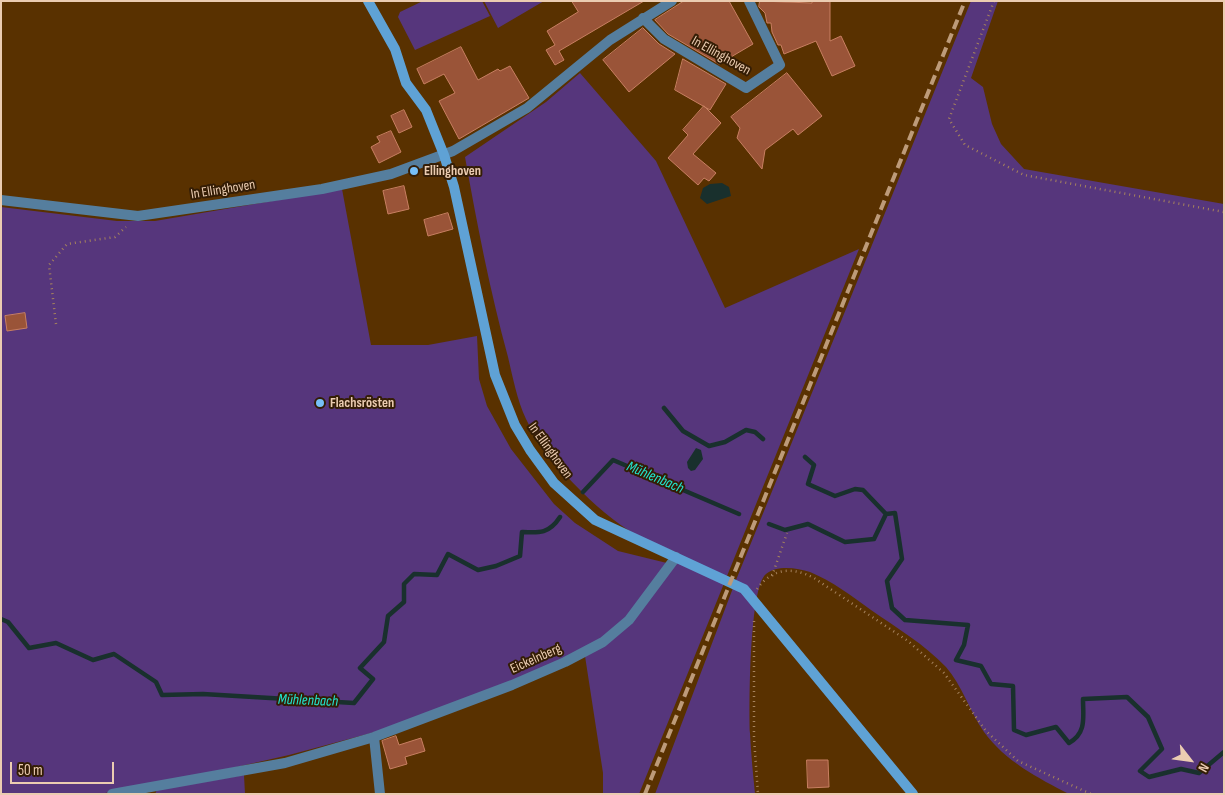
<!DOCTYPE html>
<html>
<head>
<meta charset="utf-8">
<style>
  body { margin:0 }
  #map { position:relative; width:1225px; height:795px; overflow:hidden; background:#593100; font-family:"Sofia Sans Condensed",sans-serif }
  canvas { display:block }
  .frame { position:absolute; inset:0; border:2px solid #ebccb1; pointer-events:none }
  .north { position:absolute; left:1165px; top:735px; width:50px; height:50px; -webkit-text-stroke:4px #341d05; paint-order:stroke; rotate:120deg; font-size:14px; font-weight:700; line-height:20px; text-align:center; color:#ebccb1 }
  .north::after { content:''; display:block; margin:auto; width:18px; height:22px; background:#ebccb1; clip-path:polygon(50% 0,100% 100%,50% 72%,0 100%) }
  .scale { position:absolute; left:10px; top:762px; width:104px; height:22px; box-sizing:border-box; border:2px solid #ebccb1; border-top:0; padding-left:6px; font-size:15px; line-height:18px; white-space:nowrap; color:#ebccb1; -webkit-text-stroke:4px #341d05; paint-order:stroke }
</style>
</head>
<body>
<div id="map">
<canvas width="1225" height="795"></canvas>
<div class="frame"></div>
<div class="north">N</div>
<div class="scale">50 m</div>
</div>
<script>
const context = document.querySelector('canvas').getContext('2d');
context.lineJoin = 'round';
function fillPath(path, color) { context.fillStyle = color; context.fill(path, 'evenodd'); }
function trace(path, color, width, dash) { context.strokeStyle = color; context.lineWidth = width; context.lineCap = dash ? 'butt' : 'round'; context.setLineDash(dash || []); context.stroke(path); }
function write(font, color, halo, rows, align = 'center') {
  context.font = font + ' "Sofia Sans Condensed",sans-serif'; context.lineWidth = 4; context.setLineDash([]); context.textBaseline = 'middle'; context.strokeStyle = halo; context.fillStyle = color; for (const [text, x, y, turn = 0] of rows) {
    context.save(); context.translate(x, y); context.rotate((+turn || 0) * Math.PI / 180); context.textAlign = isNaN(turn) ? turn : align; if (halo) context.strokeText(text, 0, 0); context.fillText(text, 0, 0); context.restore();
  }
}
const green = new Path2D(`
  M423,1H482L490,16L415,50L398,17L400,12Z
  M484,1H544L498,28Z
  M971,1H998L971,78L983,87L992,124L1001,144L1024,169L1224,204V794H1069C1038,778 1005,761 984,732C970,712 962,685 946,667C924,644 897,628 871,610C852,596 832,581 810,572C797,568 777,565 766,574C749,587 749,708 750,733C751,754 753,774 755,794H655L736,580Z
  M580,73L656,161L725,308L859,249L639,794H603V773L585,656L401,725L289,755L219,771L100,794H1V207L117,221H155L342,189L371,345H428L477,336L479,379L487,406L511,449L554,504L575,523L618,551L675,565L680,554C665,547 649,542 635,534C598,513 544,458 526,419C517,400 513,378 508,357C490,291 477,224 465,157L546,102Z
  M244,775L245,794H155L157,790Z`);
const water = new Path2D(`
  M722,183L729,187L731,196L707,204L700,198L703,188L710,184Z
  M696,448L701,450L703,459L695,470L691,471L688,468L687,462Z`);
const stream = new Path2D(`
  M664,408L683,431L709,446L725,442L746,430L755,432L763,439
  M805,457L814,465L808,484L835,496L855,489L863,490L886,514
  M583,492L613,460L739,514
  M769,524L785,530L808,524L845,542L874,539L886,514L895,513L902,559L887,581L892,608L905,620L968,625L964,645L956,660L981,666L991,684L1013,686L1014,730L1026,735L1056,727L1069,743C1087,733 1083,717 1083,699L1127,697L1148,717L1162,749L1140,771L1149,777L1181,769L1199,773L1224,752
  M1,619L8,622L29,648L56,643L93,660L114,654L156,682L162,695L203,694L354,703L373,679L360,668L384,642L388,616L404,602V584L414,574L437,575L448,554L478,570L496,566L520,556L522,532C539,533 549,534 560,517`);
const building = new Path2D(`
  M572,1H644L559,51L564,60L555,65L546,50L555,45L547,31L578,12Z
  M684,1H729L753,44L719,64L668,34L655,20Z
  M760,1L812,3V1H830V41L841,36L855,66L832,76L816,41L784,54L781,45H778L772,32L771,23H767L765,13L759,7Z
  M643,28L659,44L675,54L629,92L603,60Z
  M461,47L478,80L498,69L500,71L510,66L529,98L459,139L439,101L455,93L444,74L424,84L417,69Z
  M683,59L726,84L710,110L675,90Z
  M787,73L822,116L798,135L793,129L765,150L762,169L737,138L740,128L731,117Z
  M704,106L721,123L693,154L716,173L709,181L704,178L698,185L668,158L688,135L683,130Z
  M404,110L412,127L399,133L391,116Z
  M391,131L401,152L379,163L371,147L380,142L377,137Z
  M404,186L409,209L388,214L383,191Z
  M448,213L453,229L428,236L424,220Z
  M25,313L27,328L7,331L5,316Z
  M396,736L399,745L421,738L425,751L405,757L407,764L390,769L382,741Z
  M807,760H828L829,787L808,788Z`);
const path = new Path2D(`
  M994,1L949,119L965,145L1024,175L1224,212
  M56,324L49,265L67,244L115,237L126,227
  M772,576L787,533
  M757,589C773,567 793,567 814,578L908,641L944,673L986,731L1018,761L1091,794
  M754,621V738L758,794`);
const street = new Path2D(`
  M643,18L664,39L746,88L780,65L749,1
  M1,200L138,216L322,189L391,174L453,151L527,108L610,40L672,1
  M374,737L380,794
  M112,794L285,763L374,737L512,685L565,662L603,642L629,620L676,557`);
const secondary = new Path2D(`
  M368,1L395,49L406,83L426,110L444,155L454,187L495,375L515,425L530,450L554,483L595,520L744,589L913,794`);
const rail = new Path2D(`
  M645,794L965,1`);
const markers = [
  [414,171,5,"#77bff7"],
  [320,403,5,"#77bff7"]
];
const streetNames = [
  ["In Ellinghoven",721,56,29],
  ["In Ellinghoven",223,190,-9],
  ["In Ellinghoven",550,451,54],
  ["Eickelnberg",536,659,-24]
];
const poiNames = [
  ["Ellinghoven",424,171],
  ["Flachsrösten",330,403]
];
const waterNames = [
  ["Mühlenbach",655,478,23],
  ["Mühlenbach",308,701,2]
];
fillPath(green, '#56367c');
fillPath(water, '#19302d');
trace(stream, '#19302d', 4.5);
fillPath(building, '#9a5438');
trace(building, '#c87f61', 1);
trace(path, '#a6835d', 2.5, [1, 4]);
trace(street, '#557e9e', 10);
trace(secondary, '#5fa2d5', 10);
trace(rail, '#bd9b79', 4, [10, 5]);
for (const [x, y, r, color] of markers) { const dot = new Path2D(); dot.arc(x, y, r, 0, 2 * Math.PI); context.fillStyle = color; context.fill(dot); trace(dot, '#341d05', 2); }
write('14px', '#ebccb1', '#341d05', streetNames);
write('bold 14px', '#ebccb1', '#341d05', poiNames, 'left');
write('italic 15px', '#22e7d1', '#341d05', waterNames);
</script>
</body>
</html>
